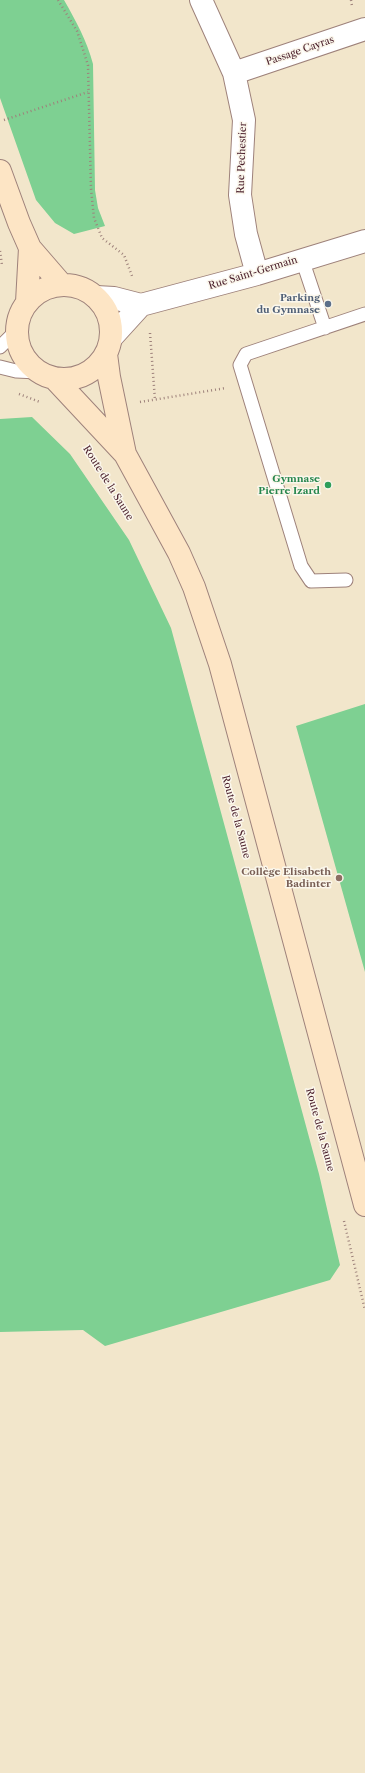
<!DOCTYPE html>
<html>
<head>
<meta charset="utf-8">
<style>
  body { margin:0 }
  canvas { display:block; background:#f2e6cb }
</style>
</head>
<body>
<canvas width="365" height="1773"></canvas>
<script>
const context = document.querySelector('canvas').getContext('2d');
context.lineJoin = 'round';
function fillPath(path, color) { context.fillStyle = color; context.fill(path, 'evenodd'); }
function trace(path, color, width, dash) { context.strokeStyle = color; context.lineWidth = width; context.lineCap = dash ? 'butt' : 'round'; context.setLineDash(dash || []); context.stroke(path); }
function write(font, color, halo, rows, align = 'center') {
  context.font = font + ' "Libre Caslon Text",serif'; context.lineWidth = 3; context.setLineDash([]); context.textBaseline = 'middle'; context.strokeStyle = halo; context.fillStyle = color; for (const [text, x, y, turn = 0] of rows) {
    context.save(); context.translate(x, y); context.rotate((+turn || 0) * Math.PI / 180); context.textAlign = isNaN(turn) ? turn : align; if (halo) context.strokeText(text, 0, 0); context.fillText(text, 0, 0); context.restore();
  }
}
const green = new Path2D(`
  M0,0H64C76,21 87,41 93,64L95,190L98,208L105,226L74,234L55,223L36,200L0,98Z
  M32,417L70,454L129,540L171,628L319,1174L340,1265L330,1280L105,1346L83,1330L0,1332V419Z
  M365,704V972L296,726Z`);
const path = new Path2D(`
  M58,0L77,31L88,65L91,189L94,218L102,238L124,255L132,276
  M351,0L352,6
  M4,120L88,92
  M0,251L2,265
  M150,333L155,400
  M19,394L40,402
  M140,402L226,388
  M97,464L108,480
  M344,1221L365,1310`);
const lane = new Path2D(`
  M302,259L325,328
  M0,347L17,330
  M0,367L16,371L38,372
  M346,580L311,581L301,566L240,365L246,354L365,314`);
const street = new Path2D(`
  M201,0L234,73L244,120L240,195L246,234L257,274
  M234,73L365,29
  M96,297L114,298L141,305L257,274L365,241
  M111,338L141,305`);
const secondary = new Path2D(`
  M0,171L19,223L30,248L62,285
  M17 332a47 47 0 1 1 94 0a47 47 0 1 1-94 0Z
  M27,302L30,248
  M106,354L109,377L125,454L179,553L194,587L220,664L365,1205
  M54,378L125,454`);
const markers = [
  [328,304,4,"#5c6f8a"],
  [328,485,4,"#2e9e5b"],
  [339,878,4,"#8d6e63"]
];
const streetNames = [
  ["Passage Cayras",300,51,-19],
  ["Rue Pechestier",242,158,-88],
  ["Rue Saint-Germain",253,273,-17],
  ["Route de la Saune",108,483,58],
  ["Route de la Saune",236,817,75],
  ["Route de la Saune",320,1130,75]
];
const serviceNames = [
  ["Parking",320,298],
  ["du Gymnase",320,310]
];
const leisureNames = [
  ["Gymnase",320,479],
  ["Pierre Izard",320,491]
];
const educationNames = [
  ["Collège Elisabeth",331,872],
  ["Badinter",331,884]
];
fillPath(green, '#7ed092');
trace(lane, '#9e827b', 15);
trace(street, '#9e827b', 24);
trace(secondary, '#9e827b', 24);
trace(path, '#9e827b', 2.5, [1, 3]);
trace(lane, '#fff', 13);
trace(street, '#fff', 22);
trace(secondary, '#fde5c5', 22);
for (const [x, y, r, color] of markers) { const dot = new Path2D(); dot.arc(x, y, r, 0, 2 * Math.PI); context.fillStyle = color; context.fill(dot); trace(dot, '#fbf7ec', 1.5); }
write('10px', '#4a1f2b', '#fbf7ec', streetNames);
write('bold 10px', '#4e5e75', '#fbf7ec', serviceNames, 'right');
write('bold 10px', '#27864d', '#fbf7ec', leisureNames, 'right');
write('bold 10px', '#785e54', '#fbf7ec', educationNames, 'right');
</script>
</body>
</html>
